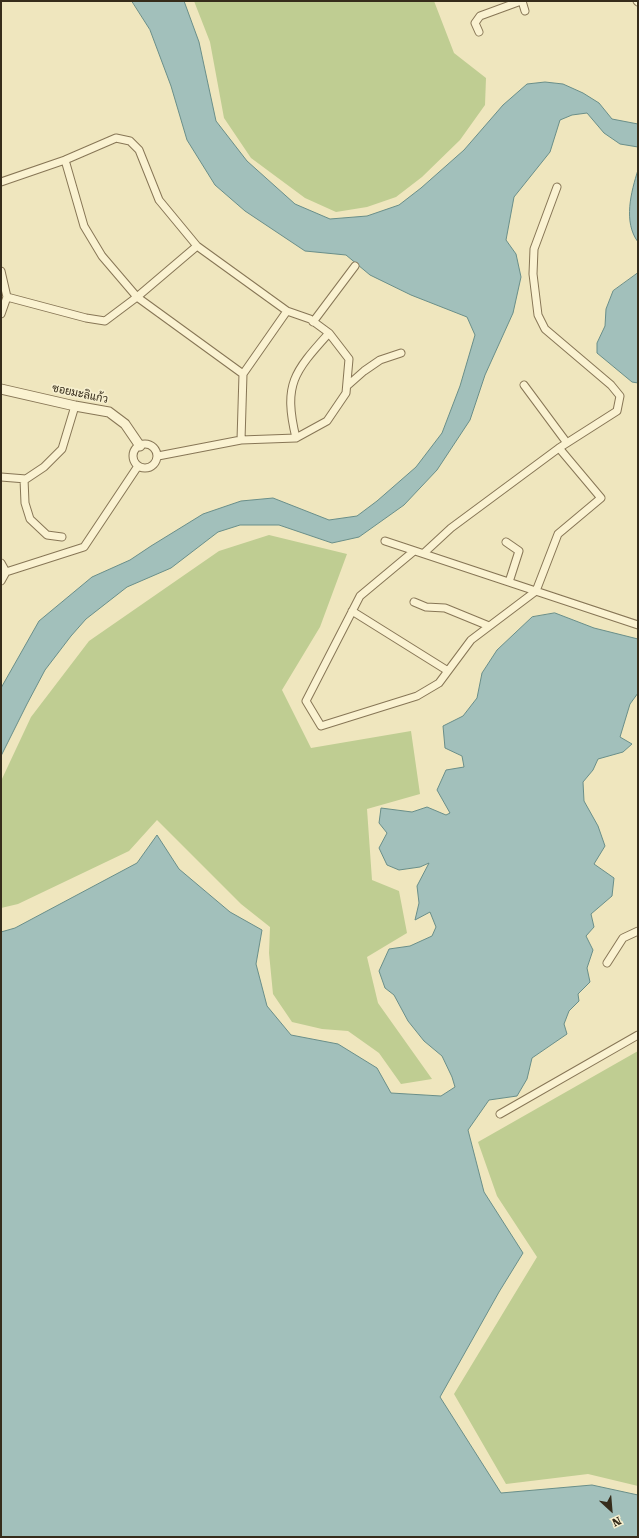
<!DOCTYPE html>
<html>
<head>
<meta charset="utf-8">
<style>
  body { margin:0 }
  #map { position:relative; width:639px; height:1538px; overflow:hidden; background:#efe6be; font-family:"Roboto Serif",serif }
  canvas { display:block }
  .frame { position:absolute; inset:0; border:2px solid #362c1b; pointer-events:none }
  .north { position:absolute; left:591px; top:1490px; width:40px; height:40px; -webkit-text-stroke:3px #f6efce; paint-order:stroke; rotate:154deg; font-size:11px; font-weight:700; line-height:16px; text-align:center; color:#362c1b }
  .north::after { content:''; display:block; margin:auto; width:14px; height:18px; background:#362c1b; clip-path:polygon(50% 0,100% 100%,50% 72%,0 100%) }
</style>
</head>
<body>
<div id="map">
<canvas width="639" height="1538"></canvas>
<div class="frame"></div>
<div class="north">N</div>
</div>
<script>
const context = document.querySelector('canvas').getContext('2d');
context.lineJoin = 'round';
function fillPath(path, color) { context.fillStyle = color; context.fill(path, 'evenodd'); }
function trace(path, color, width, dash) { context.strokeStyle = color; context.lineWidth = width; context.lineCap = dash ? 'butt' : 'round'; context.setLineDash(dash || []); context.stroke(path); }
function write(font, color, halo, rows, align = 'center') {
  context.font = font + ' "Roboto Serif",Sarabun,serif'; context.lineWidth = 3.5; context.setLineDash([]); context.textBaseline = 'middle'; context.strokeStyle = halo; context.fillStyle = color; for (const [text, x, y, turn = 0] of rows) {
    context.save(); context.translate(x, y); context.rotate((+turn || 0) * Math.PI / 180); context.textAlign = isNaN(turn) ? turn : align; if (halo) context.strokeText(text, 0, 0); context.fillText(text, 0, 0); context.restore();
  }
}
const green = new Path2D(`
  M194,1H434L454,53L486,78L485,105L460,140L422,177L396,197L367,207L336,212L305,198L251,158L224,118L210,42Z
  M269,535L347,554L320,627L282,690L311,748L411,731L420,794L367,809L372,880L399,891L407,933L367,957L378,1003L432,1079L401,1084L379,1053L348,1031L322,1029L292,1022L273,994L269,953L270,927L241,904L157,820L129,851L18,904L1,908V781L31,717L89,641L219,551Z
  M638,1051V1486L588,1474L506,1484L454,1394L537,1257L497,1196L478,1142Z`);
const water = new Path2D(`
  M132,1H184L199,42L216,121L247,161L295,204L330,219L367,216L399,205L421,188L464,150L503,105L527,84L545,82L563,84L583,93L599,103L612,119L638,124V147L620,144L604,133L587,113L572,115L560,120L550,152L514,197L506,240L516,254L521,277L513,313L485,375L470,420L437,470L404,505L359,537L332,543L279,525H240L218,532L171,568L127,587L86,619L71,636L45,670L27,704L1,756V688L39,621L92,577L130,560L151,546L203,514L241,501L273,498L329,520L357,516L377,501L416,467L442,433L460,386L475,335L467,317L411,295L370,275L346,255L305,251L245,211L215,185L187,140L171,86L150,30Z
  M638,170V242C623,222 631,192 638,170Z
  M638,273V383L632,382L597,353V343L605,326L606,309L613,291Z
  M555,613L594,628L638,639V693L630,704L620,737L632,744L623,752L598,759L593,770L583,782L584,801L598,826L605,846L594,864L614,878L612,896L591,914L594,927L586,936L593,950L587,968L590,982L578,994L579,1001L569,1011L564,1024L567,1034L532,1058L527,1079L517,1096L489,1100L468,1130L484,1192L523,1253L499,1292L440,1397L501,1493L592,1485L638,1495V1537H1V932L15,928L137,863L157,835L179,869L230,912L262,930L256,964L267,1006L291,1035L338,1044L377,1068L391,1093L441,1096L455,1087L452,1077L442,1056L424,1041L408,1021L394,995L385,988L379,971L389,949L410,946L432,936L436,927L430,912L415,920L419,903L417,886L429,863L420,867L399,870L387,865L379,848L387,833L379,823L381,808L412,812L427,807L446,815L450,813L437,790L446,770L464,767L462,756L445,748L443,726L463,716L477,698L482,673L497,650L532,617Z`);
const minor = new Path2D(`
  M522,1L525,11
  M637,1L638,2
  M479,32L475,23L480,16L521,1
  M65,160L84,226L102,256L137,297L243,374L241,440
  M1,182L65,160L116,138L130,141L139,150L159,200L197,246L287,311L310,319L329,333L349,359L346,393L327,421L296,438L241,440L158,456
  M1,271L7,297L1,314
  M7,297L86,318L105,321L137,297L197,246
  M313,322L355,266
  M243,374L287,311
  M524,385L567,443
  M347,386L364,371L380,360L401,353
  M296,438C283,384 294,372 329,333
  M133 456a12 12 0 1 1 24 0a12 12 0 1 1-24 0Z
  M1,477L26,479L44,467L62,449L75,406
  M24,479L25,503L30,519L47,535L62,537
  M385,541L638,625
  M506,542L519,551L509,582
  M414,551L360,596L306,701L321,726L417,696L439,683L471,640L536,591L558,534L601,498L559,448
  M424,553L451,528L559,448L617,411L620,396L611,385L545,329L538,315L533,274L534,249L557,187
  M1,563L6,572
  M1,581L6,572L84,547L138,466
  M414,602L426,607L445,608L489,626
  M352,611L448,671
  M607,963L623,938L638,931
  M500,1114L638,1035`);
const tertiary = new Path2D(`
  M1,389L75,406L109,412L125,424L140,446`);
const streetNames = [
  ["ซอยมะลิแก้ว",80,394,12]
];
fillPath(green, '#bfcd92');
fillPath(water, '#a2c0bb');
trace(water, '#698e89', 1);
trace(minor, '#877656', 9);
trace(tertiary, '#877656', 11);
trace(minor, '#faf2d1', 7);
trace(tertiary, '#faf2d1', 9);
write('11px', '#362c1b', '#f6efce', streetNames);
</script>
</body>
</html>
